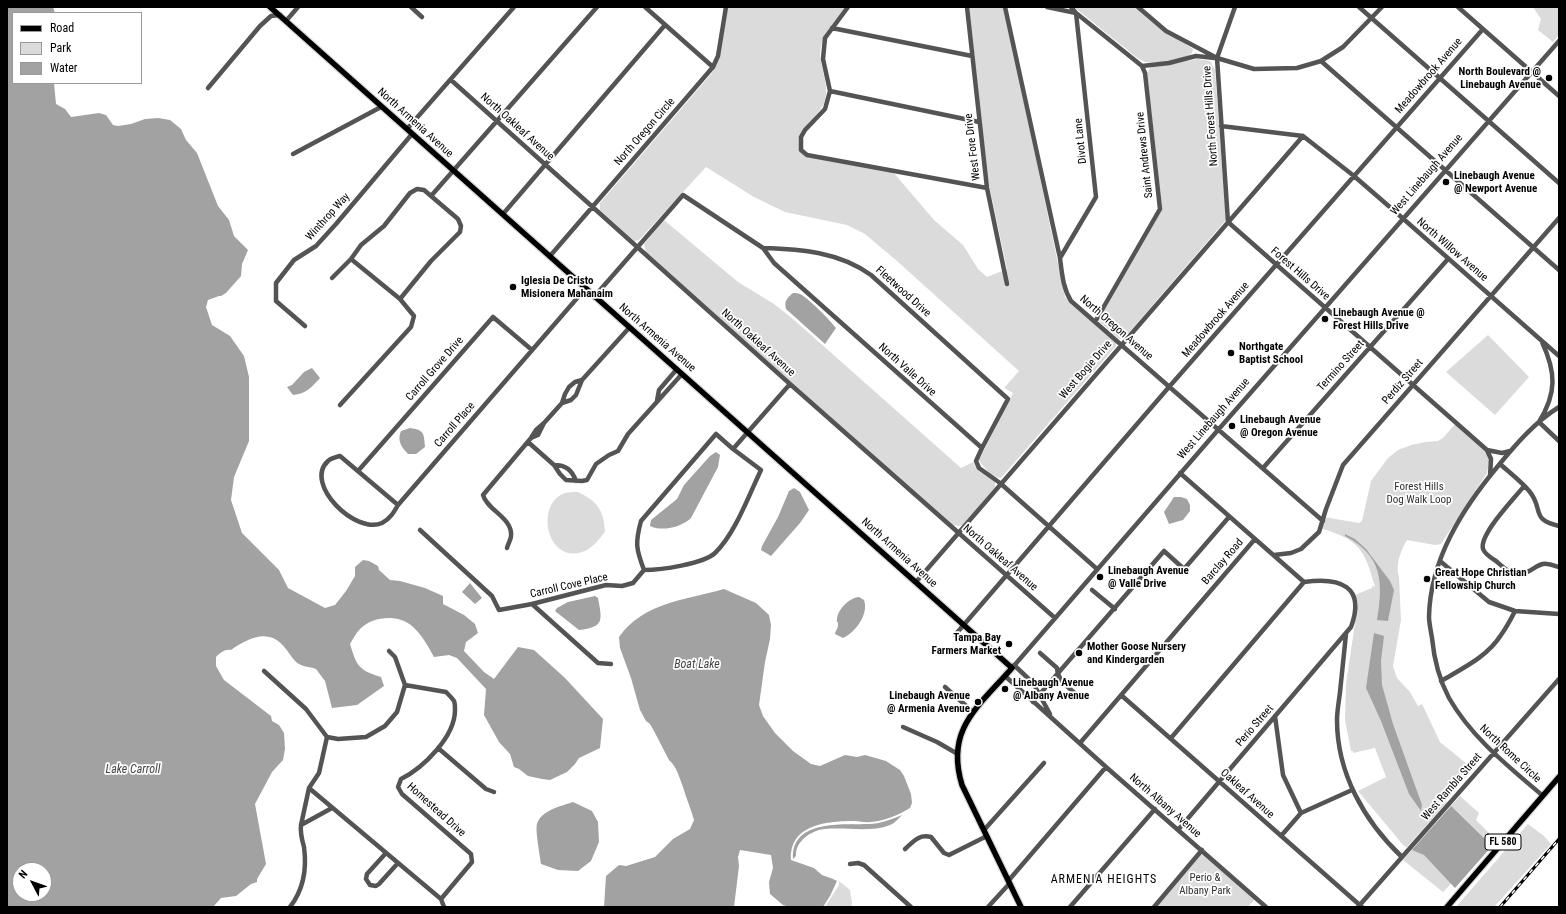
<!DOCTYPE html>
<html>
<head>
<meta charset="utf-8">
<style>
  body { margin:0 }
  #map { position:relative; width:1566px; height:914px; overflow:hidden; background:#fff; font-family:"Roboto Condensed",sans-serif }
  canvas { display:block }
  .frame { position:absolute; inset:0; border:8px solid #000; pointer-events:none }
  .legend { position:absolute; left:12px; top:12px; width:130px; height:72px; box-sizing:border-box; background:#fff; border:1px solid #999; margin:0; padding:5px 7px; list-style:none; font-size:12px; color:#000 }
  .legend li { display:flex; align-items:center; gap:8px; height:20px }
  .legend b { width:20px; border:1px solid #999 }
  .north { position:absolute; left:12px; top:862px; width:40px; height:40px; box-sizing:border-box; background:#fff; border:1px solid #999; border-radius:50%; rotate:311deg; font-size:11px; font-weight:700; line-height:16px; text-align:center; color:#000 }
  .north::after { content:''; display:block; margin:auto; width:14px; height:18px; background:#000; clip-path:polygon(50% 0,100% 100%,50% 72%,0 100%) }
</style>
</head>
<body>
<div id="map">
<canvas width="1566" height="914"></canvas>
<div class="frame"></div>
<ul class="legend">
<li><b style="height:5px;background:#000"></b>Road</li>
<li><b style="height:11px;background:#dbdbdb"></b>Park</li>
<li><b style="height:11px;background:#a2a2a2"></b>Water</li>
</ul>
<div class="north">N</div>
</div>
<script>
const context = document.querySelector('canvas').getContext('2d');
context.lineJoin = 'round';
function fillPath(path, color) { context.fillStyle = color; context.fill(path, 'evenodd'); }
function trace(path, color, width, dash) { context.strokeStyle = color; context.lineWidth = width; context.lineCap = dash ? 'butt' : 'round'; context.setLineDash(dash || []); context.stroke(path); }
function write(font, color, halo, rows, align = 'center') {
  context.font = font + ' "Roboto Condensed",sans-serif'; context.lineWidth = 3.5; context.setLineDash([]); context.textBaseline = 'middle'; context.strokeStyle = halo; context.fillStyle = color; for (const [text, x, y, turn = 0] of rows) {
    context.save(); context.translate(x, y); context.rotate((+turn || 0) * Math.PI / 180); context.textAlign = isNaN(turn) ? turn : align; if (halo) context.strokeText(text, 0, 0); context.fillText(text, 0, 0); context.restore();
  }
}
const green = new Path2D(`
  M728,7H846C838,18 824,32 821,46C817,64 830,82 825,100C820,119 786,133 804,154L893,172L934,220L963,245L978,269L987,277L1007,269L987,175L969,7H1004L1065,297L1072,305L1116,342V346L1001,478C993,478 983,467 979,460L1013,393L1004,388L1019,371L897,261L865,234L847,225L785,212L754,197L706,167L639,240L634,241L600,210V203L712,73L719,59Z
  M1074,7H1136L1161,28L1193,49L1192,53C1184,61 1155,64 1145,62C1142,61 1139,59 1136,57Z
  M1533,7H1559V35L1553,42L1538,30L1541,19Z
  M1198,59L1210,61L1215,70L1226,220L1125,337L1120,339L1118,338L1100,322L1099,318L1162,208L1147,73L1151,67Z
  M664,220L738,282L774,304L793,319L961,468L973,462L975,466L995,481V487L963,525L958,526L952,525L646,253L644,244Z
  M1488,335L1529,377L1495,415L1446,372Z
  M1456,423L1487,450L1489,462L1487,473L1441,544L1435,545L1407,540C1401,550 1395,564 1399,577L1401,620L1393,666L1397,678L1410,692L1418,706L1422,704L1440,742L1473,769L1445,801L1447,802L1407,847L1404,846L1358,791L1386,777L1375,748L1353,753V751H1351L1345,720L1346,684L1358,603L1355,595L1372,588V584L1373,587L1375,586C1372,579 1371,572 1368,565C1359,540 1344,536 1320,528L1324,517L1359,523L1362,521L1371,481L1388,458L1398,450L1411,445L1426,442L1438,441L1443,438Z
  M578,492C597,501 604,510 605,532C600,538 594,546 587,550C548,569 533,504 565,493C569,492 574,492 578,492Z
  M1460,796L1479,813L1476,820L1495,839L1443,892L1403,860Z
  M1528,824L1544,836L1551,844L1494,907H1456Z
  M1202,850L1256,898L1248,907H1154Z
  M839,881L850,890L852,903L851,907H825L839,885Z`);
const water = new Path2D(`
  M7,7H53L55,13H13V83H54L56,104L65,109L71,117L99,113L106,115L113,125L118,126L131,124L145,119L158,118L170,120L181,129L186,140L197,153L218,206L229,220L234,236L248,250L242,264L241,276L226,293L221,296H219L208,300L206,307L212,325L230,336L244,356L249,377V441L234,477L231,500L242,533L279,570L288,588L325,608L335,605L346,591L355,576V567L363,560L369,561L378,566L379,570L390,580L400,581L425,588L443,596V604L464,615L475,624L478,633L466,642L464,651L484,672L494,679L518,647L534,650L565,678L603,719L600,748L579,758L575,764L567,772L550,780L542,779L528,776L519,769L514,767L510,754L499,742L484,715L486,689L457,658L449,655L434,657C428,646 422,635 412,626C398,614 373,616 360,629C356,633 353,639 350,644C357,667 359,670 381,677L384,686L357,705L332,708L325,681L316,669C311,667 305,667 301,665C294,662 290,654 286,649C269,627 249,638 231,650C225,649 220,653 216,657V666L224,680L271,716L272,721L279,725L284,733L285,749L283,760L272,772L255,804L266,864L257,879V882L251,884L236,896L221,898L213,907H7ZM20,870H44V894H20Z
  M793,293C796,293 798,293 800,294C807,297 831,321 836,328L825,344L786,309C784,301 787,298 793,293Z
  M312,368L320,378C312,387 306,394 293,395L287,387L292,385L304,372Z
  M410,428C424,430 424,433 425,447L416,454H408C401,447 397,440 401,431Z
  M716,452L720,455L718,467L691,518C682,527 662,532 650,526L651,520L677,499L684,485L710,456Z
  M794,488L800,492L809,510L800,523L771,556L761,550L762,546L778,517L789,491Z
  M1174,497H1181L1187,499L1190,505V511L1183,520L1169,524L1164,512Z
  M1345,534L1355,539L1366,549L1390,581L1394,590L1388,621L1377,620C1383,582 1383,556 1345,536Z
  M470,583L482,598L475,604L462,592Z
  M724,589L756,603L769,615L771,625L770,639L765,662L759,705L763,716L775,733L793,751L811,764L820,766L845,755L857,757L865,755L886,761L900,770L904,776L911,794L912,803L910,808C899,815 884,821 870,822C865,823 860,821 855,821C828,821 789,824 791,860L814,868L822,875L833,879L837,881L830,896L823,907H789L783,905L770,894L769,882L773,868L771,855L740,850L738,857L739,866L734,907H604L606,876L619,865L626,866L655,857L673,839L690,829L694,820C691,809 686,798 683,787C679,777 677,767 669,760L654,731L650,724L646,721L640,710L631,678L620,648L619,637C644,602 686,600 724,589Z
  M595,596L598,598C602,620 605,627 579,630L555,611L557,608L568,602Z
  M859,597L864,600C869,614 856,632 843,638L835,634C835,631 838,629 838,625C838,619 836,624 837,619C838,609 849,598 859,597Z
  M1374,633L1384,636L1381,661L1382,685L1393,724L1422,805L1421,811L1409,794L1381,721L1366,688Z
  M573,802L592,811L598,822L599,842L591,861L578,871L558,870L541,864C540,856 535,830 537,824C541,810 562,806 573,802Z
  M1451,806L1492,846L1455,888L1424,855L1412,850Z
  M902,815C898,819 895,823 890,825C870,833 846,827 825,829C812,830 795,841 796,856L793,859C791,819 843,825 869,824C879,824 893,819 902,815Z`);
const minor = new Path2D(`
  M411,7L422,17
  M645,7L713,67
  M848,7L825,38L823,59L830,91L825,109L805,130L801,137V150L807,155L987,188
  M967,7L987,188L1007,284
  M1005,7L1060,258C1062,274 1063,288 1071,301L1323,521
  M1047,7L1076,13L1096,197L1060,258
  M1071,7L1076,13L1142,66L1169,63L1196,56L1215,58
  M1138,7L1166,31L1217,58L1254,69L1297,68L1321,61L1343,47L1382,7
  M1235,7L1217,58L1228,222L1487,450L1491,459L1490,476
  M1359,7L1559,183
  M1458,7L1559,96
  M286,21L298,7
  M832,28L972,56
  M1321,61L1559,270
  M451,80L790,384L1055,618
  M208,88L260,26L271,16L280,15
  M830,91L979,122
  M1221,126L1303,136L1354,176L1399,215L1559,356
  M407,129L514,7
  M293,154L381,107
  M431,196L597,7
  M503,214L665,25
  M763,248C801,249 839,252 871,275L1008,399L982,448
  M550,256L713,67L718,56L726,7
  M332,278L351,259L361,245L384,226L410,193L417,189L424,190L458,219L461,226L460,232L431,261L400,299
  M594,297L683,195L763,248L774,263L982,448L976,461L979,468L1000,483L1097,569
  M1095,322L1160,209L1145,73L1142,66
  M305,326L276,301V283L294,260L316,246L336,224L412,134
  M1542,342C1556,372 1557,393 1539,422L1559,441
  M657,401L659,390L677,369
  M562,403L571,400L576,395L582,380L629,328
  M340,405L411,327L414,316L400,299L351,259
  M544,423L562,403L565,394L569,387L575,382L582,380
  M528,442L554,465L560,474L566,480L582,481L587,480L596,464L609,455L618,451L628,434L682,374
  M733,449L790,384
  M1487,450L1502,453L1510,451
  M1500,464C1510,473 1522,482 1530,492C1544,510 1530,519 1559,526
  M554,465C566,465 572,470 576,481
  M1263,468L1448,259
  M358,471L493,317L532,350
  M1524,486C1515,498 1479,534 1483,549C1485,554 1491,558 1496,561C1503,567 1510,574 1519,574C1530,575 1537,562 1547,564C1551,564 1555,566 1559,567
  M398,505L340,456C336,457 331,458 328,461C303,484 356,535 382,523C390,519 394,512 398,505L585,289
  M420,530L492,596L499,610L532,604L606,585L622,586L633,583L644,570C661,570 703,564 715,553C735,534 749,495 761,470L733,449L716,434L641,521C635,543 636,549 644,570
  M507,548C508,544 511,539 511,536C513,518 487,510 483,495L531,438L536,430L544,423L538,435L531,438
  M1274,555L1291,553L1301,549L1319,532L1326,509L1343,465L1559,218
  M1440,561L1489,602L1515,611L1559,614
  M916,582L1303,136
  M1092,590L1115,609
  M532,604L598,663L611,664
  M1346,634C1344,654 1342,673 1340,692C1339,701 1337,711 1337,720C1337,773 1364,821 1402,857
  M955,635L1169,387L1483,29
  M1040,653L1057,668C1058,681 1067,686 1076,694
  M1014,665L1033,683L1050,714
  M1012,668L1218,430L1559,41
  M264,671L306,709L327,737L319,773L309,788L301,825
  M1005,676L1106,767L1266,907
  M1441,681C1463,668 1487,657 1501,635C1506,628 1511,619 1515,611
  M405,685L446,692C448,694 452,698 454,701C455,703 455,707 455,710C455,737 423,768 401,779L398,787L402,794L471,854L472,862L441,899
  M945,687L973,712
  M1121,695L1362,907
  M1033,702L1164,551L1184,569L1229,517
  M1275,716L1283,775L1301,813
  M903,727L937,742L956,753
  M327,737L338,739L366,737L385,726L397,712L405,685L395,657L389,651
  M1171,738L1304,582
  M1080,743L1255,539
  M438,748L486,789L494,792
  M309,788L441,899L444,907
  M1543,796C1508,766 1472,738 1449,698C1439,679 1434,659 1432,638C1431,631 1429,623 1429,617C1430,559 1463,508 1498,466C1516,444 1535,422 1559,407
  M984,830L1044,763
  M1178,830L1351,627C1366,586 1340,577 1304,582L1180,473
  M1281,836L1301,813L1352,790
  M905,849C914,841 919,834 931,837L944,853L949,855L987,836
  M386,853L367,874L366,879L370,885L376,886L379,884L398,863
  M850,864L858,863L864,865L911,907
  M1009,880L1106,767
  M290,907C304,889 307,869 304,847C302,840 300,832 301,825L332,808
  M988,907L1010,883
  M1070,907L1155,809
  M1154,907L1202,850
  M1358,907L1559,679`);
const major = new Path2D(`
  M270,7L1012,668C978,707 945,729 962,785L1021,907
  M1447,907L1559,777`);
const rail = new Path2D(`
  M1500,907L1559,839`);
const markers = [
  [1549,78,4,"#000"],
  [1446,182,4,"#000"],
  [513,287,4,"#000"],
  [1325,319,4,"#000"],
  [1231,353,4,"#000"],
  [1232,426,4,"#000"],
  [1100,577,4,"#000"],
  [1427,579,4,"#000"],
  [1009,644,4,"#000"],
  [1079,653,4,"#000"],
  [1005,689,4,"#000"],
  [978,702,4,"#000"]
];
const shields = [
  [1503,842,36]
];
const shieldNames = [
  ["FL 580",1503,842]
];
const poiNames = [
  ["North Boulevard @",1541,72,"right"],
  ["Linebaugh Avenue",1541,85,"right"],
  ["Linebaugh Avenue",1454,176],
  ["@ Newport Avenue",1454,189],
  ["Iglesia De Cristo",521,281],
  ["Misionera Mahanaim",521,294],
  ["Linebaugh Avenue @",1333,313],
  ["Forest Hills Drive",1333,326],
  ["Northgate",1239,347],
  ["Baptist School",1239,360],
  ["Linebaugh Avenue",1240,420],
  ["@ Oregon Avenue",1240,433],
  ["Linebaugh Avenue",1108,571],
  ["@ Valle Drive",1108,584],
  ["Great Hope Christian",1435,573],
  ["Fellowship Church",1435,586],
  ["Tampa Bay",1001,638,"right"],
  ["Farmers Market",1001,651,"right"],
  ["Mother Goose Nursery",1087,647],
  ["and Kindergarden",1087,660],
  ["Linebaugh Avenue",1013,683],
  ["@ Albany Avenue",1013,696],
  ["Linebaugh Avenue",970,696,"right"],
  ["@ Armenia Avenue",970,709,"right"]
];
const streetNames = [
  ["Meadowbrook Avenue",1429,76,-49],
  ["North Forest Hills Drive",1211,116,-94],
  ["North Armenia Avenue",415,123,42],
  ["North Oakleaf Avenue",517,127,42],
  ["North Oregon Circle",645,132,-49],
  ["Divot Lane",1081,141,-96],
  ["West Fore Drive",973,147,-97],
  ["Saint Andrews Drive",1145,155,-96],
  ["West Linebaugh Avenue",1427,175,-49],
  ["Winthrop Way",328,217,-48],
  ["North Willow Avenue",1452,250,41],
  ["Forest Hills Drive",1300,274,41],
  ["Fleetwood Drive",903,292,42],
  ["Meadowbrook Avenue",1216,320,-49],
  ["North Oregon Avenue",1116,328,41],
  ["North Armenia Avenue",657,338,41],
  ["North Oakleaf Avenue",758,343,42],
  ["Termino Street",1341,366,-48],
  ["Carroll Grove Drive",435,369,-49],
  ["North Valle Drive",907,370,42],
  ["West Bogie Drive",1086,370,-49],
  ["Perdiz Street",1403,382,-49],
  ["West Linebaugh Avenue",1214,419,-49],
  ["Carroll Place",455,425,-49],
  ["North Armenia Avenue",899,553,42],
  ["North Oakleaf Avenue",1000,558,41],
  ["Barclay Road",1223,562,-49],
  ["Carroll Cove Place",569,586,-13],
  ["Perio Street",1255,726,-49],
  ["North Rome Circle",1510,754,43],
  ["West Rambla Street",1452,787,-49],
  ["Oakleaf Avenue",1247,794,42],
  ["North Albany Avenue",1165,806,41],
  ["Homestead Drive",436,810,42]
];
const parkNames = [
  ["Forest Hills",1419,487],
  ["Dog Walk Loop",1419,500],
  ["Perio &",1205,878],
  ["Albany Park",1205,891]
];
const waterNames = [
  ["Boat Lake",697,665],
  ["Lake Carroll",133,770]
];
const neighbourhoodNames = [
  ["ARMENIA HEIGHTS",1104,880]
];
fillPath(green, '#dbdbdb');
fillPath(water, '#a2a2a2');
trace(major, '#dbdbdb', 8);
trace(minor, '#545454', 4.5);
trace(major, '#000', 5.5);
trace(rail, '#000', 3);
trace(rail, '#fff', 1.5, [4.5]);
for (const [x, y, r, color] of markers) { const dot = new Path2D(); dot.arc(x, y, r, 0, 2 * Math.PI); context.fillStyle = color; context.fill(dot); trace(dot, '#fff', 1.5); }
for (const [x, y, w] of shields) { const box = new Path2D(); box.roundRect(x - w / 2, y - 8, w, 16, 3); context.fillStyle = '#fff'; context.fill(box); trace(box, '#000', 1); }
write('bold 10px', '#000', null, shieldNames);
write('bold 11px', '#000', '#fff', poiNames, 'left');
write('11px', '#000', '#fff', streetNames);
write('11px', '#323232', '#fff', parkNames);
write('italic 12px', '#434343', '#fff', waterNames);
context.letterSpacing = '1px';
write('12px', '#000', '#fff', neighbourhoodNames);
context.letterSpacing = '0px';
</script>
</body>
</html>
